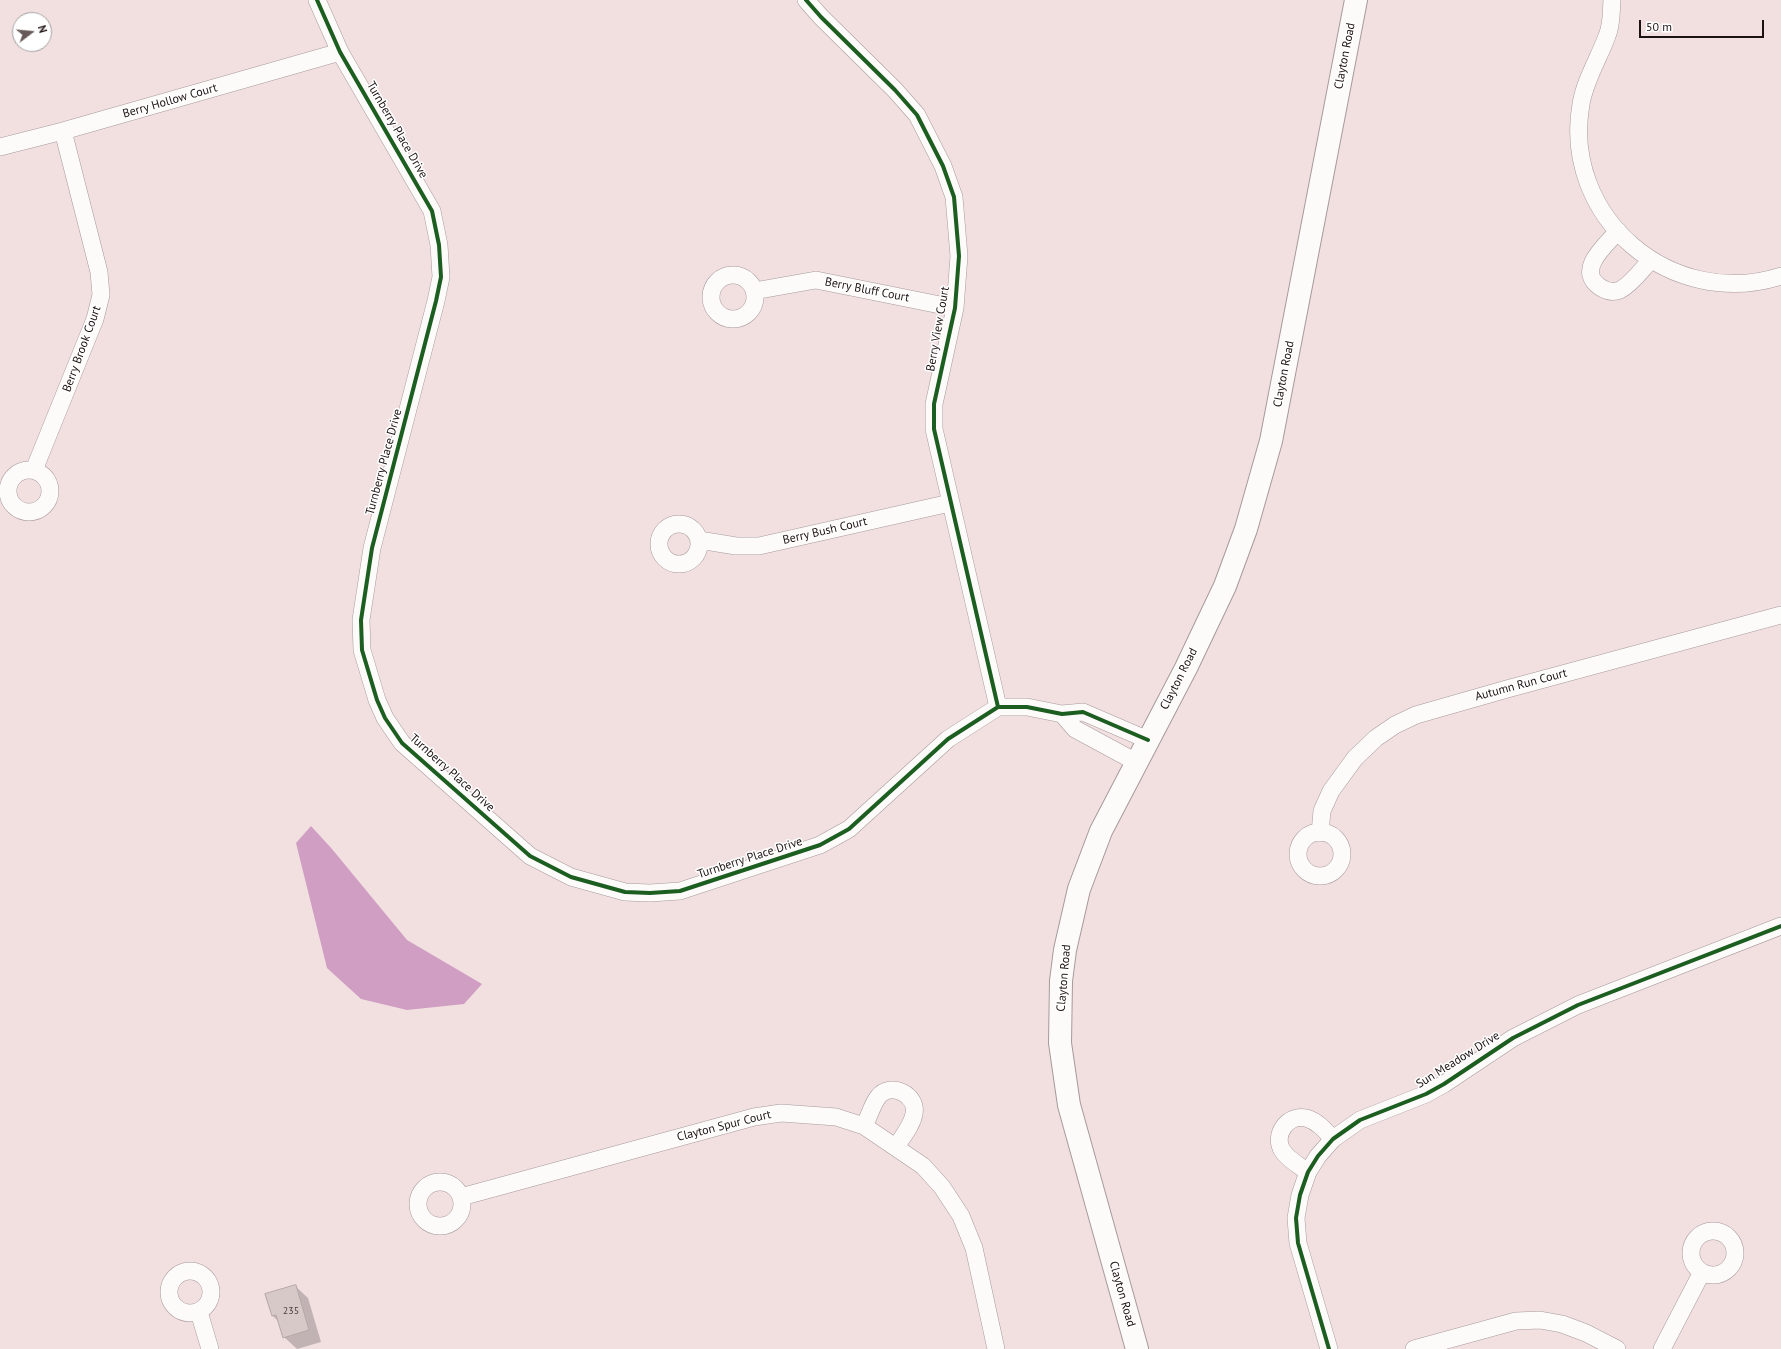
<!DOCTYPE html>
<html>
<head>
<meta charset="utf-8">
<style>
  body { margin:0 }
  #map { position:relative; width:1781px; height:1349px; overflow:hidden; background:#f2e0e1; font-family:"PT Sans",sans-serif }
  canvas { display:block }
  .north { position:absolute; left:12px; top:12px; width:40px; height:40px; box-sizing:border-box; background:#fff; border:1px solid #a5a0a1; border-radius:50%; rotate:74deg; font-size:11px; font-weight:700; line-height:16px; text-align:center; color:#1d1213 }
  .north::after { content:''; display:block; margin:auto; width:14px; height:18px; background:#685a5b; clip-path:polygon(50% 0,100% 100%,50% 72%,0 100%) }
  .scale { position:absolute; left:1639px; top:20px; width:125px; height:18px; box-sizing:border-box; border:2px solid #1d1213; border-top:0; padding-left:5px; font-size:12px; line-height:14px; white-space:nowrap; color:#1d1213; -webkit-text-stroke:3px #fff; paint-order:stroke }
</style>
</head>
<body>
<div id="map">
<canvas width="1781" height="1349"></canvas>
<div class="north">N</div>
<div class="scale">50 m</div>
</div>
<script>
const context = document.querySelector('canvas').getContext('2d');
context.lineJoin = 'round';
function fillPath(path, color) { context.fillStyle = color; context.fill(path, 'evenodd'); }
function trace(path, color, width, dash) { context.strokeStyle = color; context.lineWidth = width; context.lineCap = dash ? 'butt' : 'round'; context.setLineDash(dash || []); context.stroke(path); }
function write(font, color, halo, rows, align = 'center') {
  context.font = font + ' "PT Sans",sans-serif'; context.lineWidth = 3; context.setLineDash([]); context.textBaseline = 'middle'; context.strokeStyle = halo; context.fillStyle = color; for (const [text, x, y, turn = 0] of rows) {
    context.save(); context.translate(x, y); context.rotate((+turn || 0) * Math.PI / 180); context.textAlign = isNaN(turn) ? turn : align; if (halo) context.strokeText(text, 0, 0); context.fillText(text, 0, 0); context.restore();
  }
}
const water = new Path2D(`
  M311,826L332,849L407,940L482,984L464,1004L407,1010L361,999L327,968L296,843Z`);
const shadow = new Path2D(`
  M295,1286L308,1298L321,1342L297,1349L284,1337L280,1323L273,1316Z`);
const building = new Path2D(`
  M296,1285L309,1330L283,1338L276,1315L272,1316L265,1294Z`);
const street = new Path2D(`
  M317,0L340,52L432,211L439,245L441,277L436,301L372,548L361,620L362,650L377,700L385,718L402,743L530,856L571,877L625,892L650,893L680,891L820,845L849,829L948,739L998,707H1027L1062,714L1083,712L1148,740
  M806,0L821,17L895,90L917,115L943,166L954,197L959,256L955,308L934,404V429L998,707
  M1612,0C1611,12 1612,25 1607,36C1599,58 1585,80 1581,104C1561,218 1672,311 1781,276
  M0,147L63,131L340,52
  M1618,231C1606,245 1575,270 1600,287C1606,291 1613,293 1620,290C1632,284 1642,269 1651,260
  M711 297a22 22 0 1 1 44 0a22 22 0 1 1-44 0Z
  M754,291L816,280L955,308
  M8 491a21 21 0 1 1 42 0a21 21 0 1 1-42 0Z
  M34,470L95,319L101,295L99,272L63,131
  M659 544a20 20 0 1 1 40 0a20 20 0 1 1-40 0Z
  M699,540L736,546H759L950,503
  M1062,714L1075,729L1136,762
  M1298 854a22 22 0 1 1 44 0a22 22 0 1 1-44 0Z
  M1320,833L1322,811L1331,791L1355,758L1376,738L1395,725L1416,715L1507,689L1781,615
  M864,1126C869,1117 872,1105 878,1097C891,1081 918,1095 914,1114C912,1126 902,1137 896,1147
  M1308,1172C1300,1166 1287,1159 1282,1150C1273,1134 1288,1114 1306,1118C1317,1121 1325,1130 1333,1139
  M418 1204a22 22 0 1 1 44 0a22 22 0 1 1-44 0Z
  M461,1197L754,1117L781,1113L836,1117L864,1126L923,1166L942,1187L961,1216L974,1248L996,1349
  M1691 1253a22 22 0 1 1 44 0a22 22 0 1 1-44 0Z
  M169 1292a21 21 0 1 1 42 0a21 21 0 1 1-42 0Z
  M199,1312L210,1349
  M1329,1349L1298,1243L1296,1218L1300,1195L1308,1172L1318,1156L1333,1139L1360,1120L1426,1094L1444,1084L1513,1038L1578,1005L1781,926
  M1414,1349L1516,1321L1540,1320L1562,1324L1586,1333L1617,1349
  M1662,1349L1702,1272`);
const secondary = new Path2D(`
  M1137,1349L1069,1105L1060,1043L1061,981L1065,950L1079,889L1101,831L1186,668L1225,586L1246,529L1271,441L1356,0`);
const cycleway = new Path2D(`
  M317,0L340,52L432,211L439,245L441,277L436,301L372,548L361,620L362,650L377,700L385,718L402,743L530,856L571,877L625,892L650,893L680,891L820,845L849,829L948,739L998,707H1027L1062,714L1083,712L1148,740
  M806,0L821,17L895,90L917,115L943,166L954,197L959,256L955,308L934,404V429L998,707
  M1329,1349L1298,1243L1296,1218L1300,1195L1308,1172L1318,1156L1333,1139L1360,1120L1426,1094L1444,1084L1513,1038L1578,1005L1781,926`);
const numberNames = [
  ["235",291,1311]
];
const streetNames = [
  ["Clayton Road",1345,56,-79],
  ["Berry Hollow Court",170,101,-16],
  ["Turnberry Place Drive",397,130,60],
  ["Berry Bluff Court",867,290,11],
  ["Berry View Court",938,329,-80],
  ["Berry Brook Court",82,349,-70],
  ["Clayton Road",1284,374,-79],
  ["Turnberry Place Drive",384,462,-75],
  ["Berry Bush Court",825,531,-13],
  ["Clayton Road",1179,679,-63],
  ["Autumn Run Court",1521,685,-15],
  ["Turnberry Place Drive",452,773,42],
  ["Turnberry Place Drive",750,858,-18],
  ["Clayton Road",1064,978,-85],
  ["Sun Meadow Drive",1458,1060,-32],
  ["Clayton Spur Court",724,1126,-14],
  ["Clayton Road",1122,1294,74]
];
fillPath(water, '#cf9ec2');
fillPath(shadow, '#0003');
fillPath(building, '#d6c9c8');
trace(building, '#b3a6a5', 1);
trace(street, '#a79a9b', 18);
trace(secondary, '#a79a9b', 24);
trace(street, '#fdfafa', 17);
trace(secondary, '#fdfafa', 22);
trace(cycleway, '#1b5e20', 4);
write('10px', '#4c4141', null, numberNames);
write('12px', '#1d1213', '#fff', streetNames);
</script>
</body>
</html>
